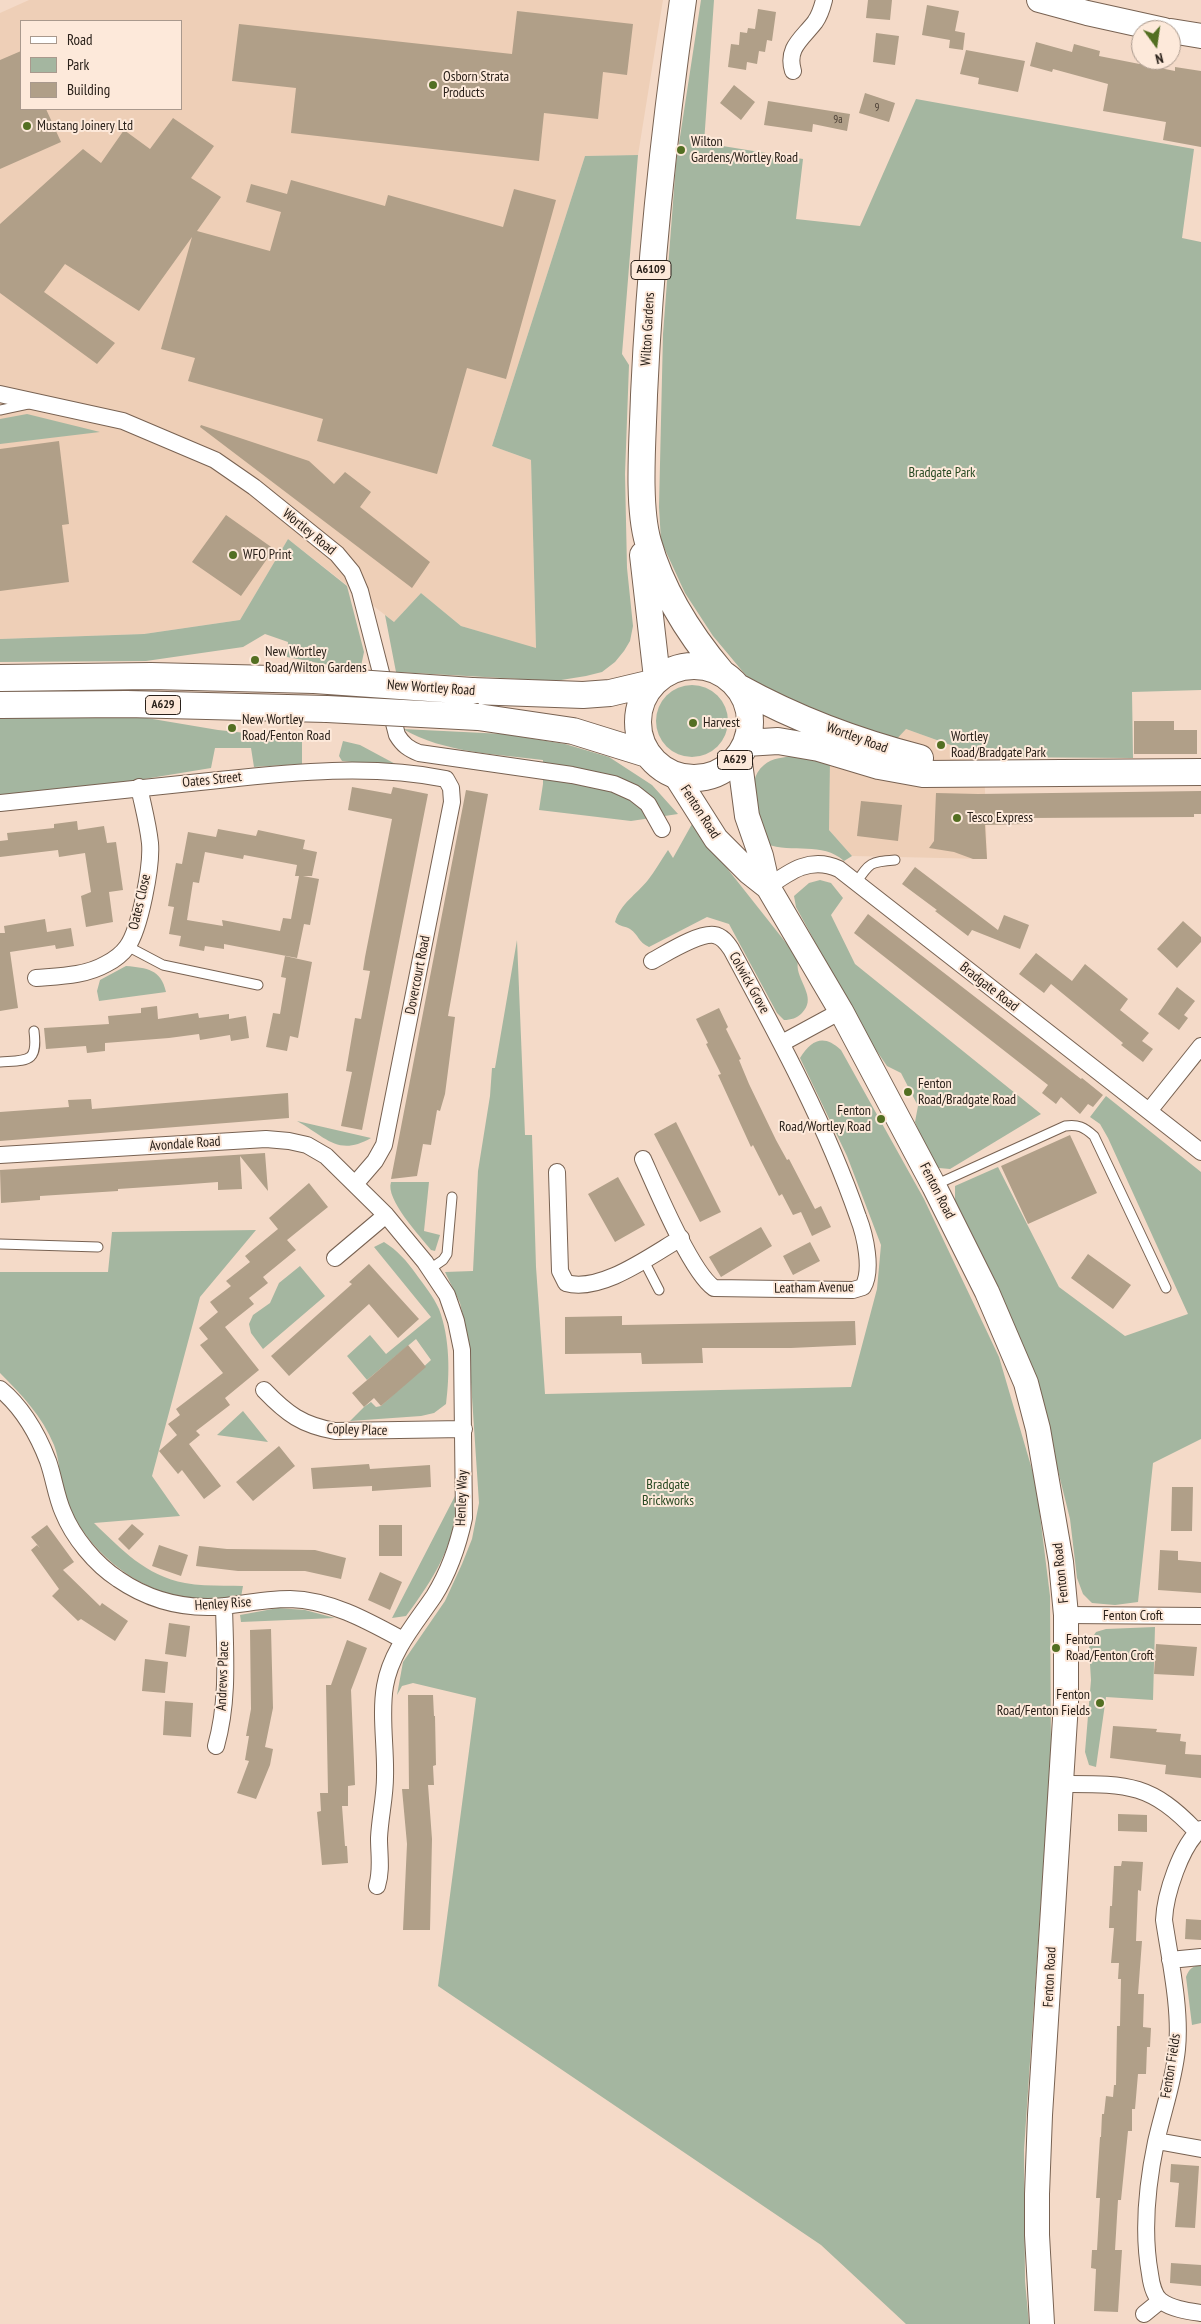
<!DOCTYPE html>
<html>
<head>
<meta charset="utf-8">
<style>
  body { margin:0 }
  #map { position:relative; width:1201px; height:2324px; overflow:hidden; background:#f4dac8; font-family:"PT Sans Narrow",sans-serif }
  canvas { display:block }
  .legend { position:absolute; left:20px; top:20px; width:162px; height:90px; box-sizing:border-box; background:#fde9da; border:1px solid #a9998d; margin:0; padding:6px 9px; list-style:none; font-size:15px; color:#2a211a }
  .legend li { display:flex; align-items:center; gap:10px; height:25px }
  .legend b { width:25px; border:1px solid #a9998d }
  .north { position:absolute; left:1131px; top:20px; width:50px; height:50px; box-sizing:border-box; background:#fde9da; border:1px solid #a9998d; border-radius:50%; rotate:166deg; font-size:14px; font-weight:700; line-height:20px; text-align:center; color:#2a211a }
  .north::after { content:''; display:block; margin:auto; width:18px; height:22px; background:#536f22; clip-path:polygon(50% 0,100% 100%,50% 72%,0 100%) }
</style>
</head>
<body>
<div id="map">
<canvas width="1201" height="2324"></canvas>
<ul class="legend">
<li><b style="height:6px;background:#fff"></b>Road</li>
<li><b style="height:14px;background:#a4b6a0"></b>Park</li>
<li><b style="height:14px;background:#b09f88"></b>Building</li>
</ul>
<div class="north">N</div>
</div>
<script>
const context = document.querySelector('canvas').getContext('2d');
context.lineJoin = 'round';
function fillPath(path, color) { context.fillStyle = color; context.fill(path, 'evenodd'); }
function trace(path, color, width, dash) { context.strokeStyle = color; context.lineWidth = width; context.lineCap = dash ? 'butt' : 'round'; context.setLineDash(dash || []); context.stroke(path); }
function write(font, color, halo, rows, align = 'center') {
  context.font = font + ' "PT Sans Narrow",sans-serif'; context.lineWidth = 4; context.setLineDash([]); context.textBaseline = 'middle'; context.strokeStyle = halo; context.fillStyle = color; for (const [text, x, y, turn = 0] of rows) {
    context.save(); context.translate(x, y); context.rotate((+turn || 0) * Math.PI / 180); context.textAlign = isNaN(turn) ? turn : align; if (halo) context.strokeText(text, 0, 0); context.fillText(text, 0, 0); context.restore();
  }
}
const built = new Path2D(`
  M29,0H663L638,155L585,156L492,446L531,460L536,649L461,626L421,593L394,622L288,539L240,620L144,634L0,639V13ZM21,21H181V109H21Z
  M830,719L906,729L984,757L987,859L852,856L829,830Z`);
const green = new Path2D(`
  M701,0H714L704,143L803,159L796,219L860,226L916,99L1194,149L1182,238L1201,242V690L1132,692L1133,758L984,757L906,729L893,743L754,685L713,636L685,593L661,541L659,507L663,334L676,163Z
  M638,155L622,354L629,365L625,474L627,568L633,626L630,641L624,651L615,662L602,672L586,676L555,681L396,672L385,615L394,622L421,593L461,626L536,648L531,460L492,446L585,156Z
  M27,414L100,432L0,444V419Z
  M288,539L347,586L364,652L360,671L287,657L288,642L265,634L243,647L146,661L0,662V639L144,634L240,620Z
  M656 721a36 36 0 1 1 72 0a36 36 0 1 1-72 0Z
  M123,714L218,730L302,739V764L254,767L251,748H215L211,768L120,783L0,796V717Z
  M403,729L504,734L565,744L609,757L652,785L678,814L631,821L539,810L543,784V760C497,754 444,753 403,729Z
  M343,741L360,745L401,767L342,761L339,756Z
  M795,756L830,761L829,830L852,856L844,861C822,841 793,854 766,844C760,823 742,782 764,765C771,758 786,757 795,756Z
  M692,824L798,958C798,961 797,966 798,970C801,985 816,999 802,1013C797,1018 791,1020 784,1020L777,1013L729,924L707,917L649,947C638,942 639,935 630,929C625,926 620,927 615,922C621,903 636,895 648,880C655,871 661,860 668,850L673,858Z
  M820,880L831,883L843,898L831,915L855,964L1041,1114L950,1169L939,1168L931,1161L915,1122L918,1106L901,1073L887,1066L865,1034L796,907L794,896L809,883Z
  M517,940L525,1135H532L536,1267L545,1394L851,1387L877,1289L881,1245L847,1156L800,1058C812,1039 824,1034 841,1050L924,1199L999,1357L1036,1483L1050,1596L1051,1752L1024,2150L1025,2281L1029,2324H906L821,2245L438,1986L476,1698L413,1683L402,1686L397,1695L403,1662L445,1601L462,1564L472,1539L479,1503L468,1337L460,1303L445,1272L473,1271L478,1171L490,1096L492,1068H495Z
  M126,966C147,968 161,969 166,992L99,1001L97,991L100,980Z
  M1106,1096L1201,1172V1439L1153,1463L1138,1602L1115,1605L1092,1603L1083,1594L1077,1578L1070,1519L1038,1390L955,1202V1186L998,1167L1059,1287L1125,1336L1188,1314L1108,1138L1100,1124L1090,1117Z
  M297,1121L371,1138C338,1157 326,1137 297,1121Z
  M391,1182H429L424,1231L440,1235L435,1251L431,1250C420,1236 385,1199 391,1182Z
  M256,1230L200,1297L152,1476L180,1516L94,1523C121,1549 146,1576 185,1583C204,1587 224,1585 243,1586L241,1597C219,1599 196,1600 174,1595C126,1584 78,1540 64,1493C59,1478 60,1460 54,1445C42,1416 22,1395 0,1373V1272H108L112,1232Z
  M384,1242C397,1250 407,1261 416,1274C424,1285 433,1296 439,1309C450,1338 450,1374 446,1404L434,1413L421,1416L350,1421L364,1407L371,1402L376,1407L381,1406L431,1360L416,1339L367,1380L347,1356L370,1335L386,1354L431,1317L374,1247Z
  M300,1266L325,1296L263,1349L251,1333L249,1324L253,1315L270,1303L279,1283Z
  M243,1411L268,1442L217,1435Z
  M455,1496C459,1541 432,1581 406,1616L392,1618Z
  M278,1608L305,1610L335,1618L241,1622L240,1615Z
  M1155,1627L1153,1700L1106,1697L1096,1767L1089,1765L1085,1752L1091,1680L1089,1648L1092,1638L1096,1632L1106,1629Z
  M1201,1965V2023L1192,2025L1186,1977C1189,1969 1192,1966 1201,1965Z`);
const building = new Path2D(`
  M868,0H892L890,20L866,18Z
  M927,5L959,11L955,31L965,33L963,50L949,48L950,40L922,35Z
  M758,9L776,12L772,41L767,40L765,52L759,51L757,64L747,62L746,70L728,67L731,44L739,45L740,32L747,33L748,28L755,29Z
  M517,11L633,24L627,75L603,72L598,119L544,113L539,161L291,133L296,88L232,81L239,24L512,54Z
  M876,33L899,36L895,65L873,62Z
  M1036,42L1072,52L1074,44L1100,51L1099,56L1175,71V67L1201,71V147L1163,140L1166,122L1103,111L1108,84L1053,69L1052,72L1030,66Z
  M966,50L1025,61L1018,92L978,84L979,78L960,74Z
  M21,51V109H46L61,142L0,169V60Z
  M734,85L755,102L741,120L720,103Z
  M865,93L895,103L889,122L859,113Z
  M768,101L850,114L847,131L813,124L812,132L764,125Z
  M173,118L214,146L191,178L221,197L197,231L270,251L281,212L246,202L251,184L287,194L291,180L385,206L388,195L503,227L514,189L556,200L506,379L467,368L437,474L317,441L323,419L188,381L195,358L161,349L192,237L139,311L65,264L44,292L115,343L97,364L0,293V224L83,149L101,163L124,130L150,149Z
  M201,425L309,461L334,484L345,472L371,492L360,507L430,562L412,588L200,427Z
  M59,441L69,524L62,525L69,582L0,591V449Z
  M226,515L274,549L241,596L192,562Z
  M1134,721H1174V730H1197V754H1134Z
  M352,787L391,794L393,787L428,794L362,1130L341,1126L352,1072L346,1071L355,1018L361,1019L370,971L363,970L365,957L392,819L348,810Z
  M466,790L488,794L448,1016L455,1017L445,1094L440,1111L437,1110L431,1145L423,1144L417,1176L391,1179Z
  M1201,791V814H1194V817L1028,818L1026,824L985,825L987,859H973L954,852L929,848L934,841L936,793L978,794Z
  M861,801L902,805L898,841L857,836Z
  M77,821L78,830L104,826L107,843L116,842L123,890L109,892L113,922L86,927L81,896L91,892L85,853L59,857L58,850L0,857V841L8,840L7,833L54,828V824Z
  M218,829L256,836L258,830L305,840L303,849L317,852L312,876H303L319,879L310,925L304,924L297,958L224,944V949L205,946L204,951L179,946L181,936L169,934L174,907L168,906L176,863L182,864L188,832L216,837ZM205,852L243,859L244,855L297,865L295,876H299L291,919L283,918L280,931L222,920L223,926L187,920L193,882L199,883Z
  M915,867L998,930L1004,915L1029,925L1020,949L972,930L968,936L935,911L937,910L902,884Z
  M868,914L1081,1079L1082,1078L1103,1095L1093,1107L1088,1104L1080,1114L1061,1097L1056,1104L1042,1093L1048,1085L854,933Z
  M45,919L47,932L71,928L74,946L56,949L55,945L10,952L18,1008L0,1011V933H5L4,926Z
  M1183,921L1201,937V942L1177,968L1157,949Z
  M1036,953L1072,981L1085,964L1128,999L1120,1010L1149,1033L1142,1041L1153,1049L1143,1062L1121,1045L1123,1043L1051,984L1044,993L1019,974Z
  M285,956L312,962L298,1038L290,1036L287,1051L266,1047L273,1013L280,1014L286,978L281,977Z
  M1177,987L1195,1001L1184,1015L1188,1018L1179,1030L1158,1014Z
  M157,1006L158,1019L198,1013L199,1018L229,1014V1019L246,1016L249,1038L231,1041L230,1035L200,1040L199,1034L169,1038L105,1043V1051L87,1053L86,1046L46,1049L44,1028L109,1024L108,1016L141,1013V1008Z
  M719,1008L728,1027L726,1029L741,1059L739,1060L749,1084L776,1140L787,1160L789,1159L815,1209L821,1206L831,1227L812,1236L801,1212L793,1215L782,1194L779,1196L753,1145L751,1147L718,1075L721,1074L706,1044L708,1043L696,1019Z
  M288,1093L289,1118L0,1141V1112L69,1107L68,1100L91,1099L92,1109Z
  M676,1122L721,1212L700,1222L654,1134Z
  M1070,1135L1097,1193L1028,1224L1001,1166Z
  M265,1153L268,1191L240,1156L242,1189L218,1190V1182L178,1185L118,1189V1191L40,1196V1200L1,1203L0,1170Z
  M618,1177L645,1225L615,1242L588,1194Z
  M309,1183L328,1207L287,1240L296,1250L263,1277L268,1283L249,1298L254,1304L225,1327L259,1370L225,1398L230,1405L196,1431L200,1435L189,1444L221,1486L204,1499L182,1470L178,1474L159,1451L177,1435L168,1424L180,1415L176,1409L223,1373L200,1345L208,1339L199,1328L218,1312L210,1302L231,1286L226,1281L250,1262L245,1256L278,1229L269,1218Z
  M761,1227L772,1246L721,1277L709,1257Z
  M810,1242L820,1261L793,1275L783,1256Z
  M1088,1254L1131,1285L1113,1309L1071,1278Z
  M369,1264L419,1319L398,1338L369,1304L289,1376L271,1356L352,1284L349,1282Z
  M622,1316V1325L855,1321L856,1345L791,1348H702L703,1363L642,1364L641,1353L565,1354V1317Z
  M408,1345L426,1367L381,1406L374,1398L364,1407L352,1393Z
  M279,1446L295,1466L253,1501L236,1482Z
  M369,1464L370,1469L430,1465L431,1487L372,1491V1486L313,1489L311,1468Z
  M1172,1487H1193L1192,1531H1171Z
  M132,1524L144,1534L129,1550L118,1539Z
  M47,1525L74,1562L63,1570L100,1606L102,1603L128,1621L115,1641L81,1619L78,1621L52,1596L59,1589L31,1550L37,1545L40,1548L31,1537Z
  M379,1525H402V1556H379Z
  M159,1545L188,1555L181,1576L152,1566Z
  M199,1546L227,1549L315,1550L346,1558L341,1579L305,1571H238L196,1566Z
  M1160,1550L1178,1551V1560L1201,1562V1593L1158,1590Z
  M380,1572L402,1582L390,1610L368,1600Z
  M169,1623L190,1626L186,1657L165,1654Z
  M271,1629L273,1708L265,1747L273,1749L270,1765L256,1799L237,1793L249,1761L245,1760L249,1736H246L251,1709L250,1630Z
  M347,1640L367,1648L351,1690L355,1785L348,1786V1806H342L345,1846H347L348,1863L322,1865L317,1812L321,1811L320,1793H328L326,1685H331Z
  M1156,1644L1197,1647L1194,1676L1154,1674Z
  M145,1659L168,1662L165,1693L142,1691Z
  M408,1695H433L434,1716H435L436,1765L433,1766L434,1785H428L432,1839L430,1930H403L407,1844L402,1789H409Z
  M165,1701L193,1703L191,1737L163,1735Z
  M1113,1726L1157,1729L1156,1732L1181,1734L1180,1741L1186,1742L1185,1754L1201,1755V1778L1165,1774L1166,1765L1110,1758Z
  M1118,1814L1147,1815V1832L1118,1831Z
  M1122,1861L1143,1862L1141,1891L1138,1890L1136,1941H1142L1138,1994H1144L1143,2027L1151,2028L1150,2047H1147L1146,2074H1138L1135,2109H1132V2131H1128L1121,2200H1118L1115,2250H1122L1118,2312L1094,2311L1096,2269L1091,2268L1092,2250H1097L1100,2198H1096L1100,2137H1101L1102,2114H1104L1106,2096L1113,2097L1114,2085H1116L1117,2026H1120L1121,1979H1118L1119,1963H1111L1114,1928H1109L1110,1906H1112L1114,1866H1121Z
  M1186,1919L1201,1920V1940L1185,1939Z
  M1171,2164L1199,2166L1195,2228L1175,2227L1179,2183L1170,2182Z
  M1171,2263L1201,2265V2286L1170,2283Z`);
const lane = new Path2D(`
  M0,410L28,404
  M856,883C870,862 870,862 895,860
  M127,946L163,965L258,985
  M0,1062C28,1060 38,1063 34,1031
  M935,1185L1065,1126C1078,1124 1084,1127 1094,1136L1166,1288
  M0,1244L98,1247
  M643,1259L659,1290
  M430,1269L443,1260L447,1254L452,1197`);
const street = new Path2D(`
  M793,71C786,48 802,39 815,22C820,15 822,8 824,0
  M0,394L123,421L215,460L254,487L337,554L352,572L360,591L397,735C403,745 409,749 419,753L572,775L614,784L634,793L648,804L662,829
  M0,803C73,795 146,787 219,780C294,772 371,764 446,779L451,788L452,802L384,1145L375,1161L356,1183
  M768,887C790,871 811,856 839,869L1201,1152
  M36,978C60,976 85,976 106,964C114,960 122,954 127,947C140,929 152,866 150,843C148,824 143,806 139,787
  M782,1043L841,1011
  M1149,1111L1201,1046
  M0,1155L266,1139L289,1141L307,1145L326,1156L386,1215L425,1262L447,1295L456,1321L462,1350L464,1518C458,1546 449,1572 434,1596C415,1624 391,1651 385,1686C380,1715 386,1747 385,1777C385,1797 380,1817 379,1838C379,1855 382,1870 377,1886
  M643,1159C656,1188 691,1272 714,1288L853,1290L863,1287C873,1270 865,1235 858,1217C826,1124 778,1036 731,949C727,943 722,936 714,935C698,933 667,953 652,961
  M557,1172L560,1271L566,1283C601,1293 650,1256 681,1238
  M335,1258L386,1215
  M0,1389C22,1407 38,1435 48,1461C54,1478 56,1496 63,1512C73,1537 95,1564 118,1579C150,1601 187,1610 226,1606C247,1603 268,1599 290,1599C331,1600 368,1621 403,1640
  M264,1390C287,1414 302,1425 335,1431L464,1429
  M1066,1615L1201,1616
  M216,1746C229,1700 225,1653 224,1606
  M1061,1784C1126,1784 1150,1782 1197,1832
  M1201,1829C1181,1845 1165,1895 1164,1920C1170,1960 1181,2009 1177,2049C1174,2080 1163,2111 1156,2142C1147,2185 1142,2230 1150,2274C1151,2282 1154,2296 1161,2301C1172,2309 1188,2311 1201,2313
  M1170,1960L1201,1957
  M1157,2141L1201,2149
  M1144,2314L1160,2301`);
const secondary = new Path2D(`
  M1039,0L1087,13L1164,30
  M1171,31L1201,36
  M739,755L747,816L761,856L768,887L841,1011L934,1186L987,1292L1026,1383L1038,1429L1061,1562L1066,1615V1703L1040,2115L1037,2194V2235L1042,2324
  M676,776L716,839L749,872L768,887`);
const primary = new Path2D(`
  M683,0C664,131 650,263 644,395C643,436 637,504 648,542C662,592 689,634 722,673
  M643,555L657,678
  M638 722a56 56 0 1 1 112 0a56 56 0 1 1-112 0Z
  M0,678L151,676L314,680
  M740,688C796,719 858,742 920,758
  M472,691L583,695L610,693L652,683
  M0,705L127,704L327,709
  M478,717L573,731L647,754
  M746,743L778,741L819,748L879,766L923,774L1201,772`);
const primaryBridge = new Path2D(`
  M314,680L472,691
  M327,709L478,717`);
const markers = [
  [433,85,5,"#536f22"],
  [27,126,5,"#536f22"],
  [681,150,5,"#536f22"],
  [233,555,5,"#536f22"],
  [255,660,5,"#536f22"],
  [693,723,5,"#536f22"],
  [232,728,5,"#536f22"],
  [941,745,5,"#536f22"],
  [957,818,5,"#536f22"],
  [908,1092,5,"#536f22"],
  [881,1119,5,"#536f22"],
  [1056,1648,5,"#536f22"],
  [1100,1703,5,"#536f22"]
];
const numberNames = [
  ["9",877,108],
  ["9a",838,120]
];
const shields = [
  [651,270,40],
  [163,705,35],
  [735,760,35]
];
const shieldNames = [
  ["A6109",651,270],
  ["A629",163,705],
  ["A629",735,760]
];
const poiNames = [
  ["Osborn Strata",443,77],
  ["Products",443,93],
  ["Mustang Joinery Ltd",37,126],
  ["Wilton",691,142],
  ["Gardens/Wortley Road",691,158],
  ["WFO Print",243,555],
  ["New Wortley",265,652],
  ["Road/Wilton Gardens",265,668],
  ["New Wortley",242,720],
  ["Road/Fenton Road",242,736],
  ["Harvest",703,723],
  ["Wortley",951,737],
  ["Road/Bradgate Park",951,753],
  ["Tesco Express",967,818],
  ["Fenton",918,1084],
  ["Road/Bradgate Road",918,1100],
  ["Fenton",871,1111,"right"],
  ["Road/Wortley Road",871,1127,"right"],
  ["Fenton",1066,1640],
  ["Road/Fenton Croft",1066,1656],
  ["Fenton",1090,1695,"right"],
  ["Road/Fenton Fields",1090,1711,"right"]
];
const streetNames = [
  ["Wilton Gardens",648,329,-87],
  ["Wortley Road",309,532,39],
  ["New Wortley Road",431,688,4],
  ["Wortley Road",857,738,20],
  ["Oates Street",212,780,-6],
  ["Fenton Road",700,812,57],
  ["Oates Close",140,902,-77],
  ["Dovercourt Road",418,975,-79],
  ["Colwick Grove",749,983,61],
  ["Bradgate Road",989,987,38],
  ["Avondale Road",185,1144,-4],
  ["Fenton Road",937,1191,63],
  ["Leatham Avenue",814,1288,-1],
  ["Copley Place",357,1430,2],
  ["Henley Way",462,1498,-88],
  ["Fenton Road",1061,1573,-96],
  ["Henley Rise",223,1604,-4],
  ["Fenton Croft",1133,1616],
  ["Andrews Place",223,1676,-88],
  ["Fenton Road",1050,1977,-87],
  ["Fenton Fields",1171,2066,-81]
];
const parkNames = [
  ["Bradgate Park",942,473],
  ["Bradgate",668,1485],
  ["Brickworks",668,1501]
];
fillPath(built, '#eecfb7');
fillPath(green, '#a4b6a0');
fillPath(building, '#b09f88');
trace(lane, '#786252', 11);
trace(street, '#786252', 18);
trace(secondary, '#786252', 26);
trace(primary, '#786252', 28);
trace(lane, '#fff', 9);
trace(street, '#fff', 16);
trace(secondary, '#fff', 24);
trace(primary, '#fff', 26);
trace(primaryBridge, '#786252', 28, []);
trace(primaryBridge, '#fff', 26);
for (const [x, y, r, color] of markers) { const dot = new Path2D(); dot.arc(x, y, r, 0, 2 * Math.PI); context.fillStyle = color; context.fill(dot); trace(dot, '#fde9da', 2); }
write('11px', '#4c4036', null, numberNames);
for (const [x, y, w] of shields) { const box = new Path2D(); box.roundRect(x - w / 2, y - 9.5, w, 19, 4); context.fillStyle = '#fde9da'; context.fill(box); trace(box, '#2a211a', 1); }
write('bold 12px', '#2a211a', null, shieldNames);
write('14px', '#2a211a', '#fde9da', poiNames, 'left');
write('14px', '#2a211a', '#fde9da', streetNames);
write('14px', '#274821', '#fde9da', parkNames);
</script>
</body>
</html>
